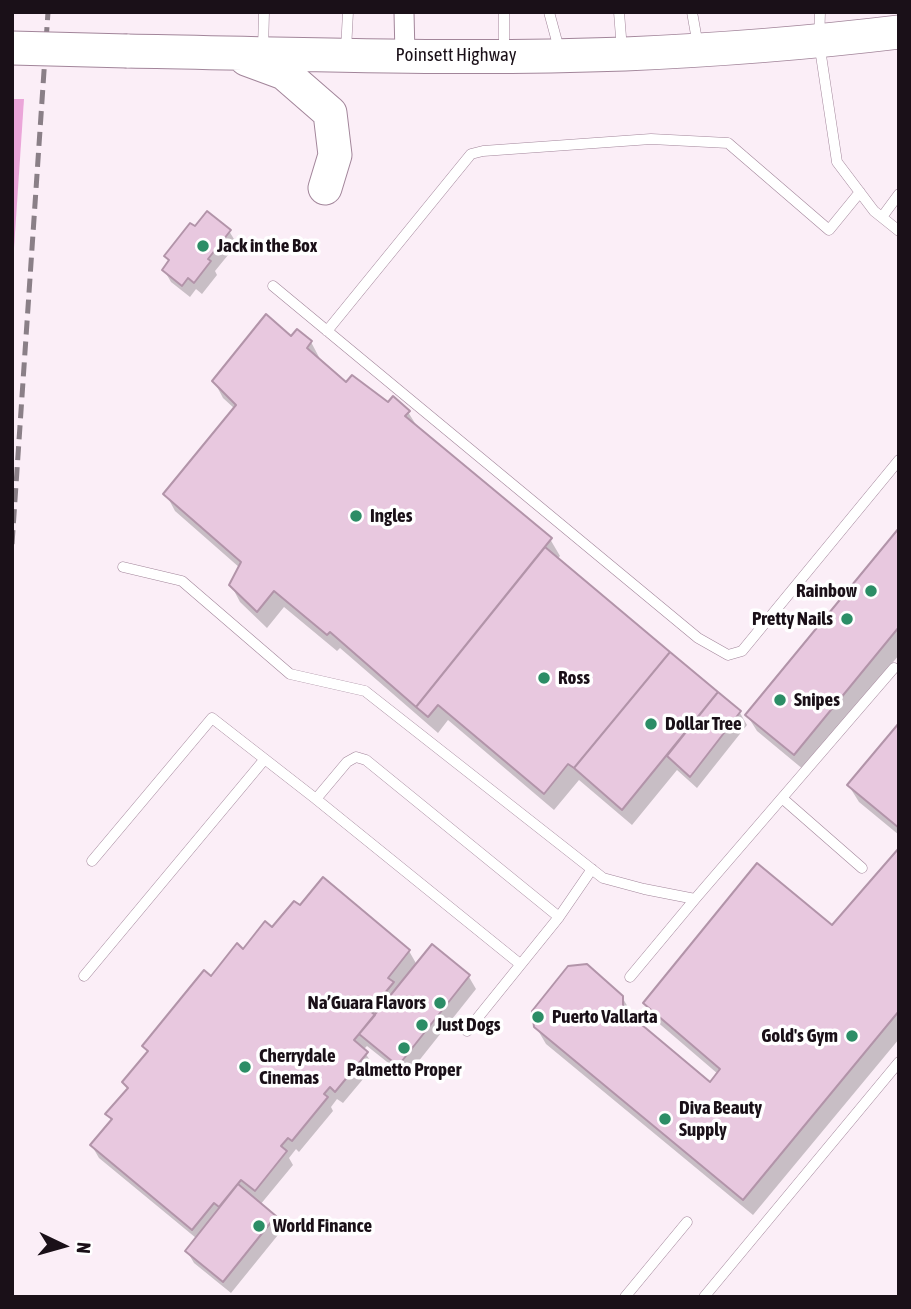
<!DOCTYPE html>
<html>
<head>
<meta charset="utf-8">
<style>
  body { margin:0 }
  #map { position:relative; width:911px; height:1309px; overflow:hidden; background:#fbeef7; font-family:"Asap Condensed",sans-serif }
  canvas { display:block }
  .frame { position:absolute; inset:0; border:14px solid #1a1018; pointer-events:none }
  .north { position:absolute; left:28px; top:1211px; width:70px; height:70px; -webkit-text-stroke:5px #fff; paint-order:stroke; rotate:95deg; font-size:19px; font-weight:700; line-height:28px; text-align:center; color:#1a1018 }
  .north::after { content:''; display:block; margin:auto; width:24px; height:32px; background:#1a1018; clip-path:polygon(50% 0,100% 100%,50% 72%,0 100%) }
</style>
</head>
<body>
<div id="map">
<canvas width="911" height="1309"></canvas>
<div class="frame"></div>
<div class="north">N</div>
</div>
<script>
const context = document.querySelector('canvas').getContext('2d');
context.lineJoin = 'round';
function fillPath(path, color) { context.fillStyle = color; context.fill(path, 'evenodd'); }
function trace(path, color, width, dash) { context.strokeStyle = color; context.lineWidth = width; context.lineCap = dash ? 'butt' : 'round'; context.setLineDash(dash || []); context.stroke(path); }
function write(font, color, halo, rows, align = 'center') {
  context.font = font + ' "Asap Condensed",sans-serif'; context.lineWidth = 7; context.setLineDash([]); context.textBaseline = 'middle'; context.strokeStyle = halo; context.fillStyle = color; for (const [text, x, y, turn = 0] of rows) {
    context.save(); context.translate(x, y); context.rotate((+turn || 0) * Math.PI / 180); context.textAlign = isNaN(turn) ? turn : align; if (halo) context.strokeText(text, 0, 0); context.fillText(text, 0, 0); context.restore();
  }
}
const green = new Path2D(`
  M12,99H24L12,278Z`);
const shadow = new Path2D(`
  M195,229L229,231L237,244L215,271L217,275L202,294L196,289L190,297L171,282L164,270L170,262L166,256Z
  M292,338L311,342L320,359L319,361L346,384L408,412L418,428L550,539L560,556L557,559L740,713L747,725L697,788L677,770L632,825L579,780L554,810L448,720L438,733L340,648L337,651L284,607L267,628L240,602L231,585L240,568L175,511L166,494L235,409L223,398L214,381Z
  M899,531V655L804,770L757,731L747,715Z
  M899,726V835L859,802L849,786Z
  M899,850V1039L753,1215L546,1044L536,1027L622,997L632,1014V1018L710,1084L718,1074L655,1020L645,1003L833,928Z
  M323,880L409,951L417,965L432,947L469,977L476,989L406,1077L367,1046L363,1050L374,1066L343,1103L337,1099L331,1107L333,1111L299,1152L296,1149L289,1158L293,1165L260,1205L275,1217L282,1230L231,1293L194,1263L187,1251L196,1238L99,1158L92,1146L112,1122L108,1115L128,1090L124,1083L148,1053L144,1046L211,978L300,907Z`);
const building = new Path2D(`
  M207,211L231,230L208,259L211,261L194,283L188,278L182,286L162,270L169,260L164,256L190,223L195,226Z
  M266,314L291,336L297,329L312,341L307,348L346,382L352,375L388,402L393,396L410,411L405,416L552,538L416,707L330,632L327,635L274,591L257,612L229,585L241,562L163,494L236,405L212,381Z
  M899,528V627L794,755L745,715Z
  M545,547L670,652L574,768L568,764L544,794L438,705L428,717L416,707Z
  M670,652L718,692L622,810L574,768Z
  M718,692L741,711L690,777L667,756Z
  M899,723V828L847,785Z
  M899,848V1011L743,1200L534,1027L532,1011L568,966L587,964L623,996V1009L710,1082L720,1069L643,1003L757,863L832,925Z
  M323,877L410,950L388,978L394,982L370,1011L375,1015L354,1040L368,1052L335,1092L330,1087L324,1094L328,1097L292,1141L288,1138L281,1146L287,1151L255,1191L241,1180L219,1207L214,1203L192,1230L90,1145L112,1119L105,1114L128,1088L122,1082L148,1051L142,1046L204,970L211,976L237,943L243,949L265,921L272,927L294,901L300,905Z
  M432,944L470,975L398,1066L359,1034Z
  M238,1184L276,1216L223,1282L185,1251Z`);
const service = new Path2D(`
  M504,12V51
  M549,12L559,49
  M619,12L622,50
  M692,12L698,46
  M820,12L819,42L837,162L874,211L899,231
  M263,50L264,12
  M346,50L348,12
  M882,217L899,194
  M273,286L698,638L728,655L742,651L899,460
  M327,331L471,154L483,151L651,139L728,143L829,230L860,192
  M123,567L182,581L290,674L365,691L603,878L644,889L695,899L894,668
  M782,798L862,868
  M316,799L520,964
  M92,861L212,718L316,799L347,762L356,757L366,760L559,917L467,1031
  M559,917L592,869
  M84,976L264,760
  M630,977L695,899
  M625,1297L687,1222
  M704,1297L899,1062`);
const minor = new Path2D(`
  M404,12L405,55`);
const trunk = new Path2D(`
  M127,51C293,54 459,60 625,54C716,50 808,43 899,32
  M246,59L284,73L330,113L335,155L325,188`);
const rail = new Path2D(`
  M12,544L48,12`);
const trunkBridge = new Path2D(`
  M12,48L127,51`);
const markers = [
  [203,246,7,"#2c8d66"],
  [356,516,7,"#2c8d66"],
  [871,591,7,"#2c8d66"],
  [847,619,7,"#2c8d66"],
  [544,678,7,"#2c8d66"],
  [780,700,7,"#2c8d66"],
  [651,724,7,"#2c8d66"],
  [440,1003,7,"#2c8d66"],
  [538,1017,7,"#2c8d66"],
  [422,1025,7,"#2c8d66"],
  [852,1036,7,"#2c8d66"],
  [404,1048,7,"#2c8d66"],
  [245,1067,7,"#2c8d66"],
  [665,1119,7,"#2c8d66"],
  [259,1226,7,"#2c8d66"]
];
const streetNames = [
  ["Poinsett Highway",456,55]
];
const poiNames = [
  ["Jack in the Box",217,246],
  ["Ingles",370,516],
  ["Rainbow",857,591,"right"],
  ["Pretty Nails",833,619,"right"],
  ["Ross",558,678],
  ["Snipes",794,700],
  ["Dollar Tree",665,724],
  ["Na’Guara Flavors",426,1003,"right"],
  ["Puerto Vallarta",552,1017],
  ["Just Dogs",436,1025],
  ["Gold's Gym",838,1036,"right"],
  ["Cherrydale",259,1056],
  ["Cinemas",259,1078],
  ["Palmetto Proper",404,1070,"center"],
  ["Diva Beauty",679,1108],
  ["Supply",679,1130],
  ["World Finance",273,1226]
];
fillPath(green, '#eba5d9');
fillPath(shadow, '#0003');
fillPath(building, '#e8c8df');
trace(building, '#b294a9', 2);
trace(service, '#a2859a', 11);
trace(minor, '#a2859a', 21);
trace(trunk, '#a2859a', 35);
trace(service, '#fff', 10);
trace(minor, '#fff', 19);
trace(trunk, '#fff', 33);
trace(rail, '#8a7f87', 5, [14, 7]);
trace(trunkBridge, '#a2859a', 35, []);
trace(trunkBridge, '#fff', 33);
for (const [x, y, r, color] of markers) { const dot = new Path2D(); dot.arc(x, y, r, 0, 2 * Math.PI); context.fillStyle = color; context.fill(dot); trace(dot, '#fff', 2.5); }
write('19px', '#1a1018', '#fff', streetNames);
write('bold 19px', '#1a1018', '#fff', poiNames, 'left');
</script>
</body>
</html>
